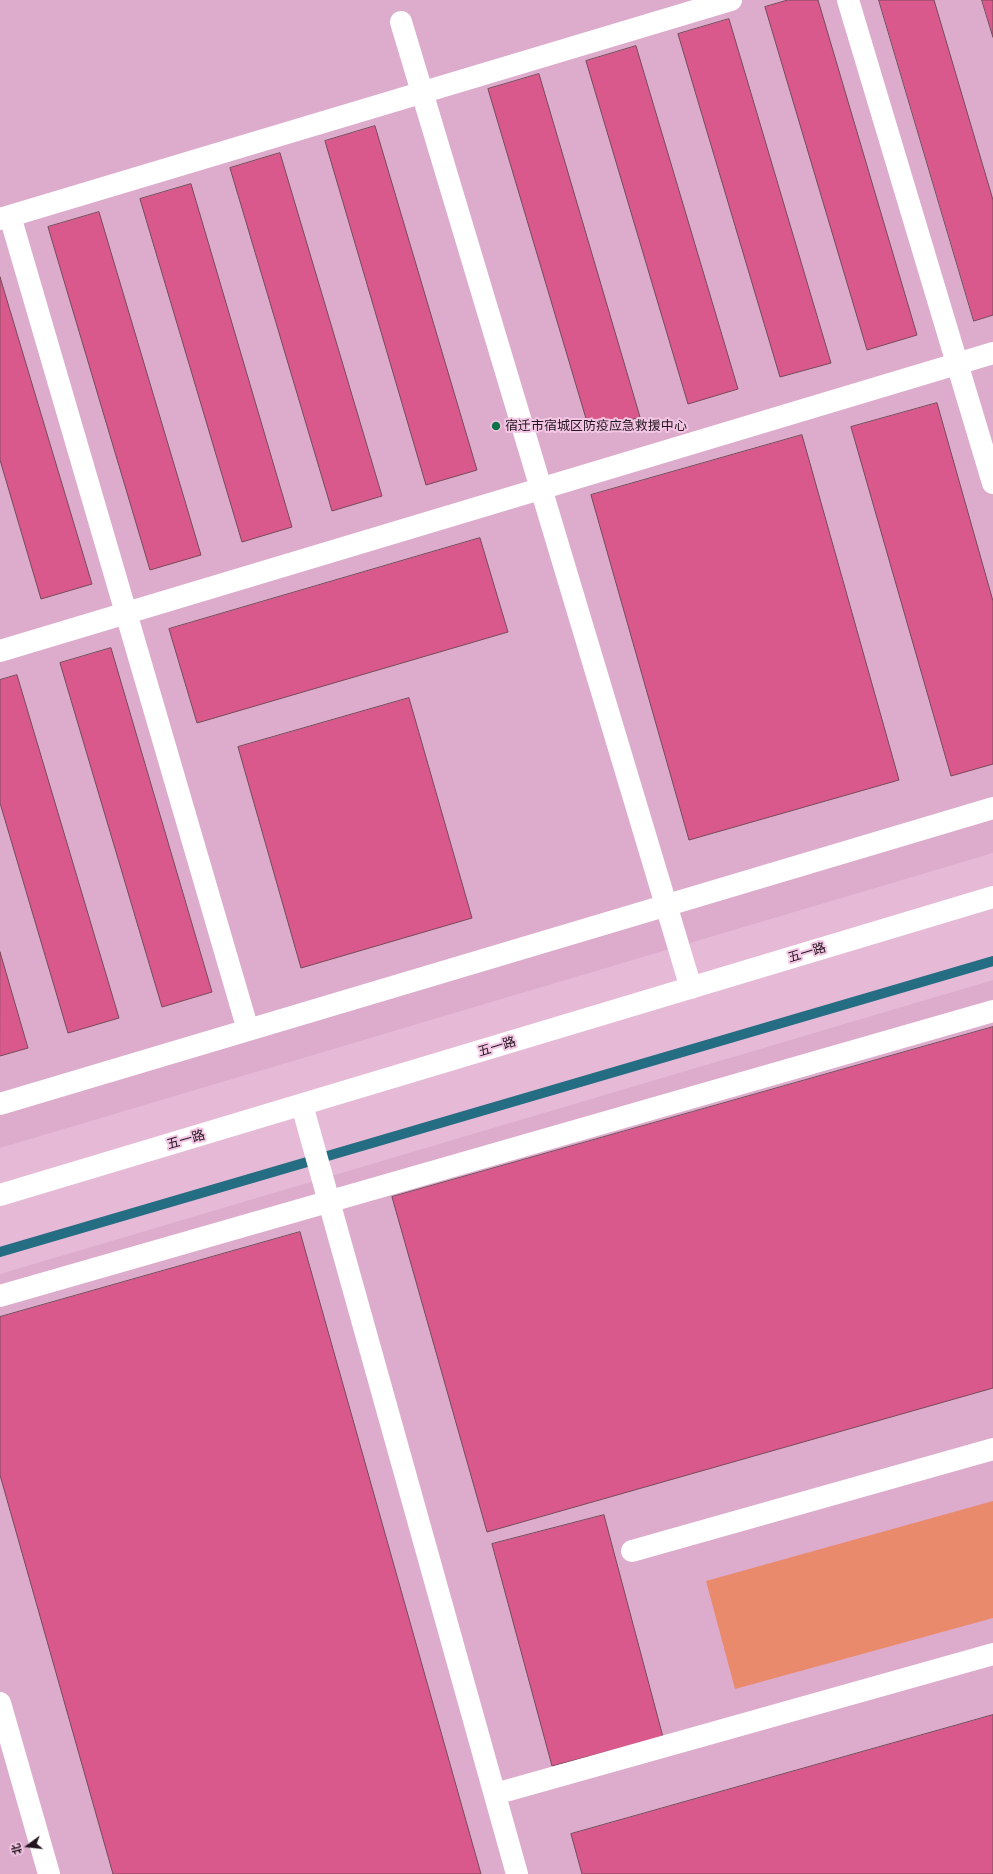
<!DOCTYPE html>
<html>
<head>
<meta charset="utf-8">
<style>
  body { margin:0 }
  #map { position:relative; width:993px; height:1874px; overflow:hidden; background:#e6bad7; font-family:Cabin,"Noto Sans SC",sans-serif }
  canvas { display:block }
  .north { position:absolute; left:8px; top:1826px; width:40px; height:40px; -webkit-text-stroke:3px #f3c7e4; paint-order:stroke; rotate:255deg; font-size:11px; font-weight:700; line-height:16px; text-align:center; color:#23141f }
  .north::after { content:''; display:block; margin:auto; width:14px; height:18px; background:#23141f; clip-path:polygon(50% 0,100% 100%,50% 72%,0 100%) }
</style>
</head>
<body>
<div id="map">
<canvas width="993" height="1874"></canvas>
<div class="north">北</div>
</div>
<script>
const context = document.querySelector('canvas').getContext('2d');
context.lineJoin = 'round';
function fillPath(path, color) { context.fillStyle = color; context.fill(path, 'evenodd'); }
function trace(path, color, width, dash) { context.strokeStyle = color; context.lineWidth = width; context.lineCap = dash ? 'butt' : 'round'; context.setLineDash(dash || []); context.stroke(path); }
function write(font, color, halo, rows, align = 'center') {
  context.font = font + ' Cabin,"Noto Sans SC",sans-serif'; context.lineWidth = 4; context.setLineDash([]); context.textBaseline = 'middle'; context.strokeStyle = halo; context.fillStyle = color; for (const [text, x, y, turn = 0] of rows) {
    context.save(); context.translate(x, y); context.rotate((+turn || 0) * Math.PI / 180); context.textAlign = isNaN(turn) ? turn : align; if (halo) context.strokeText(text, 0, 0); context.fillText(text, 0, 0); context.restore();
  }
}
const built = new Path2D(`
  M0,0H993V853L0,1148Z
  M993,980V1874H0V1274Z`);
const green = new Path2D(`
  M993,1501V1618L735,1689L706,1581Z`);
const stream = new Path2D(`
  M0,1252L993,961`);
const building = new Path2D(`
  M788,0H818L917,335L867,350L765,7Z
  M879,0H934L993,200V315L974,321Z
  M982,0H993V37Z
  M729,19L831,363L780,377L678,34Z
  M636,46L738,389L688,404L586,61Z
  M539,74L640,417L590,432L488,89Z
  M375,126L477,470L426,485L325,141Z
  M280,153L382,496L332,511L230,168Z
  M191,184L292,527L242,542L140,199Z
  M99,212L201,555L150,570L48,227Z
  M0,277L92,584L41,599L0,460Z
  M937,403L993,601V764L951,776L851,427Z
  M802,435L899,780L689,840L591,495Z
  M480,538L508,632L197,723L169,629Z
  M111,648L212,992L162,1007L60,663Z
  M17,675L119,1018L68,1033L0,803V680Z
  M409,698L472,918L301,968L238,747Z
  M0,952L28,1048L0,1056Z
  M993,1027V1388L487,1532L392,1197Z
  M300,1232L481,1874H113L0,1475V1317Z
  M604,1515L663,1737L552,1766L492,1544Z
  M993,1715V1874H582L571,1834Z`);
const minor = new Path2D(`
  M848,0L993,483
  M401,22L691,988
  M10,216L248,1030
  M0,219L731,0
  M0,651L993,353
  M0,1104L993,808
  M302,1105L517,1874
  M0,1195L993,897
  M0,1296L993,1011
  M632,1551L993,1449
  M0,1703L49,1874
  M495,1794L993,1654`);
const markers = [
  [496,426,5,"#107248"]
];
const poiNames = [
  ["宿迁市宿城区防疫应急救援中心",505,426]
];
const streetNames = [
  ["五一路",807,953,-17],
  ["五一路",497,1047,-17],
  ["五一路",186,1140,-16]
];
fillPath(built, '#ddaccd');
fillPath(green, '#ea8a6c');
trace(stream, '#256d83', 10);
fillPath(building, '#da598c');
trace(building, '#774b59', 1);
trace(minor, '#fff', 22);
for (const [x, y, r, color] of markers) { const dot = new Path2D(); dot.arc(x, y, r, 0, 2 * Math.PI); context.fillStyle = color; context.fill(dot); trace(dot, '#f3c7e4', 1.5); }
write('13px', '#23141f', '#f3c7e4', poiNames, 'left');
write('13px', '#23141f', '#f3c7e4', streetNames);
</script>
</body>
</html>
